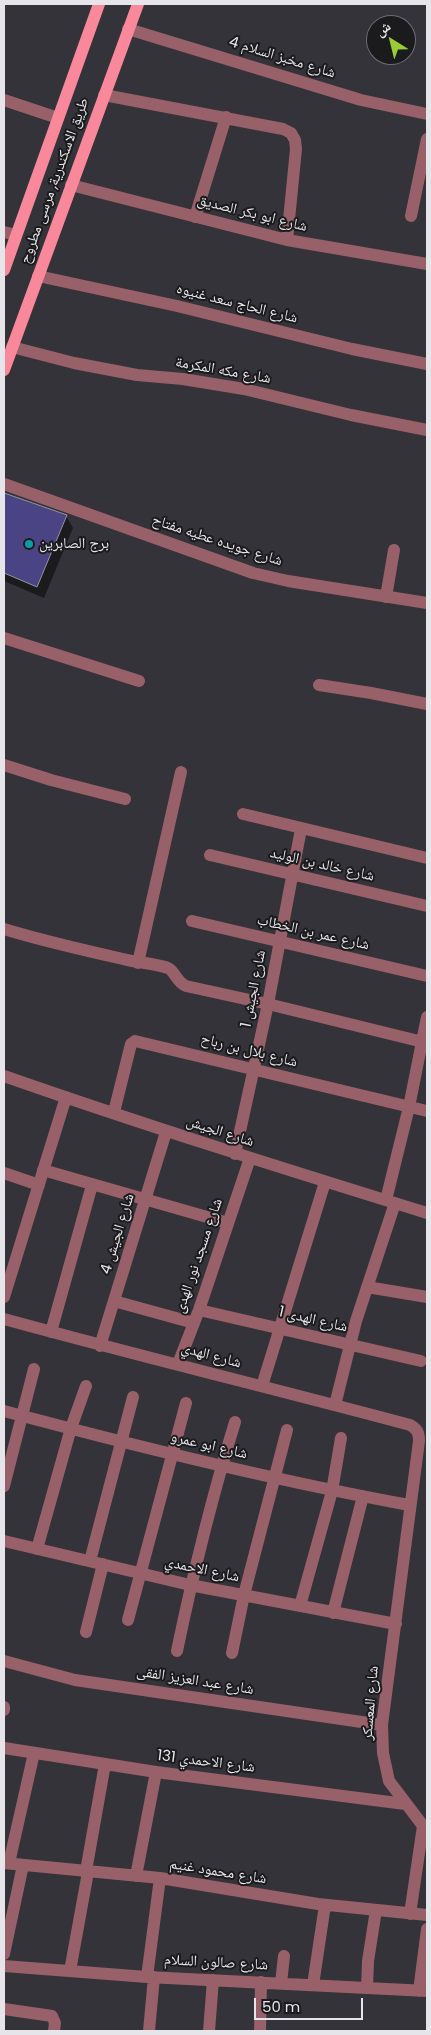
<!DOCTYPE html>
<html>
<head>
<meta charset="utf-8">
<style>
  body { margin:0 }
  #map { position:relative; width:431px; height:2035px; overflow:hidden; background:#333339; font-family:Poppins,"Noto Naskh Arabic",sans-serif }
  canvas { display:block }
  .frame { position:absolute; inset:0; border:5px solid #e6e6ea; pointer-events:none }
  .north { position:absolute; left:366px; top:15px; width:50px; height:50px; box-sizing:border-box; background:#1b1b1e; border:1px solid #6c6c70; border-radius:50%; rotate:324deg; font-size:14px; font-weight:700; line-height:20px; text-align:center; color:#e6e6ea }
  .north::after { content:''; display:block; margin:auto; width:18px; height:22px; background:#9bcb33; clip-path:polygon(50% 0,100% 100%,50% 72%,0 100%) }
  .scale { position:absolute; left:254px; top:1998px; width:109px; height:22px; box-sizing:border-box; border:2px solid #e6e6ea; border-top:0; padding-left:6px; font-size:15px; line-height:18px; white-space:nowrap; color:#e6e6ea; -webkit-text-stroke:4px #1b1b1e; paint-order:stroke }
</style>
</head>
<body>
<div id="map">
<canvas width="431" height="2035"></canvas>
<div class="frame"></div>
<div class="north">ش</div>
<div class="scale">50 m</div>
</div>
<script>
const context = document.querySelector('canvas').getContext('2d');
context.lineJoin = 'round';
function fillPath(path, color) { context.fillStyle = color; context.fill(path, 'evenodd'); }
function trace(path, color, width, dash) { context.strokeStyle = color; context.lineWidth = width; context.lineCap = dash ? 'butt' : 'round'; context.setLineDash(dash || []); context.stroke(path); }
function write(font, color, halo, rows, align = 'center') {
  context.font = font + ' Poppins,"Noto Naskh Arabic",sans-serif'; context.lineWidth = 4; context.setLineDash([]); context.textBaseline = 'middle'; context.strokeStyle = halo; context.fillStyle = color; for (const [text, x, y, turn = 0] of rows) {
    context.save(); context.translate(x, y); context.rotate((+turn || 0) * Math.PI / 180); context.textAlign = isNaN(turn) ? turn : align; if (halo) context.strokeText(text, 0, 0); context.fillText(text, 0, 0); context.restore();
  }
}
const shadow = new Path2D(`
  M4,494L66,516L73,528L44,598L4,581Z`);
const building = new Path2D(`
  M4,493L67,515L37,587L4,573Z`);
const minor = new Path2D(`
  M128,29L361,100L427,114
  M104,95L283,129L291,133L295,140L296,149L287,240
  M4,100L58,118
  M71,185L287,240L427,264
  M411,216L427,139
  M195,217L226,117
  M4,232L16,235
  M38,276L177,306L352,349L427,364
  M12,347L74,363L137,375L183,379L244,389L351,415L427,430
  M4,484L253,573L288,581L427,603
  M386,597L394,550
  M4,638L139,681
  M319,685L371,693L427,704
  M4,765L51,780L125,799
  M243,814L427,858
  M210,855L427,906
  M192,921L427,976
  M4,929C43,941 83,950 123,959C137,963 154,963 168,968C175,971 176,982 186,986L268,1004L427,1043
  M138,963L181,772
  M4,1076C144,1125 285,1169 427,1213
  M114,1112L131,1044L135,1041L427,1111
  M235,1154L268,1004L301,829
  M43,1170L228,1223
  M4,1173L39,1185
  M386,1200L409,1107L427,1017
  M367,1287L427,1297
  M4,1297L66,1097
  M114,1301L194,1323
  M199,1310L421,1361
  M4,1319C139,1356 275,1389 410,1425C417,1429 419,1432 419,1441L382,1725L383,1753L389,1781L427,1831
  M51,1332L92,1185
  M100,1346L166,1132
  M178,1364L199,1310L250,1158
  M262,1386L325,1182
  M335,1405L356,1321L395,1203
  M4,1411C138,1447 273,1480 409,1505
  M4,1486L34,1369
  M4,1541L190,1585L396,1624
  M37,1549L71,1428L86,1386
  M90,1561L133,1397
  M300,1606L332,1491L341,1438
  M333,1613L363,1496
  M128,1620L186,1403
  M86,1632L103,1564
  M177,1651C193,1574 212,1497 235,1422
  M232,1653L244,1595L287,1430
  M4,1661L75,1680L382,1725
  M4,1710V1707
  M4,1748L156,1772L405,1804
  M4,1863L160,1878L318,1904L427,1915
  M9,1863L34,1753
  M86,1871L105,1764
  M136,1876L156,1772
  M410,1914L423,1826
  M4,1954L23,1865
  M4,1966L147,1977L427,1991
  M70,1971L88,1872
  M147,1977L160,1878
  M281,1983L284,1956
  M313,1985L325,1905
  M367,1988L368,1961L376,1910
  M419,1991L427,1929
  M4,2009L52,2016L55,2023L54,2031
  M149,2031L154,1977
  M209,2031L213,1980
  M260,2031L261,1982`);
const primary = new Path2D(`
  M4,270L99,4
  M4,370L138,4`);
const markers = [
  [29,544,5,"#0f9aa8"]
];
const streetNames = [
  ["شارع مخبز السلام 4",282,58,17],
  ["طريق الاسكندرية, مرسى مطروح",55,181,-70],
  ["شارع ابو بكر الصديق",252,214,14],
  ["شارع الحاج سعد غنيوه",237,304,14],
  ["شارع مكه المكرمة",223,371,10],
  ["شارع جويده عطيه مفتاح",217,541,18],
  ["شارع خالد بن الوليد",322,865,13],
  ["شارع عمر بن الخطاب",313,933,13],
  ["شارع الجيش 1",254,989,-79],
  ["شارع بلال بن رباح",249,1051,14],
  ["شارع الجيش",220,1132,18],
  ["شارع الجيش 4",118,1234,-73],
  ["شارع مسجد نور الهدى",199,1256,-71],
  ["شارع الهدى 1",313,1320,13],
  ["شارع الهدي",211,1356,15],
  ["شارع ابو عمرو",209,1446,13],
  ["شارع الاحمدي",202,1570,12],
  ["شارع عبد العزيز الفقى",195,1681,9],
  ["شارع المعسكر",371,1703,-85],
  ["شارع الاحمدي 131",206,1762,7],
  ["شارع محمود غنيم",218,1872,9],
  ["شارع صالون السلام",216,1963,3]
];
const poiNames = [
  ["برج الصابرين",39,544]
];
fillPath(shadow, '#0007');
fillPath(building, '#4b4484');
trace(building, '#94949b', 1);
trace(minor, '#986068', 12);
trace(primary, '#f9889b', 12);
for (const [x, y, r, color] of markers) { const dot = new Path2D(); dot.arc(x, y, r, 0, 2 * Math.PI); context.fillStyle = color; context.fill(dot); trace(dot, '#1b1b1e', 2); }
write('15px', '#e6e6ea', '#1b1b1e', streetNames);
write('15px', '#e6e6ea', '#1b1b1e', poiNames, 'left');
</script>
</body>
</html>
